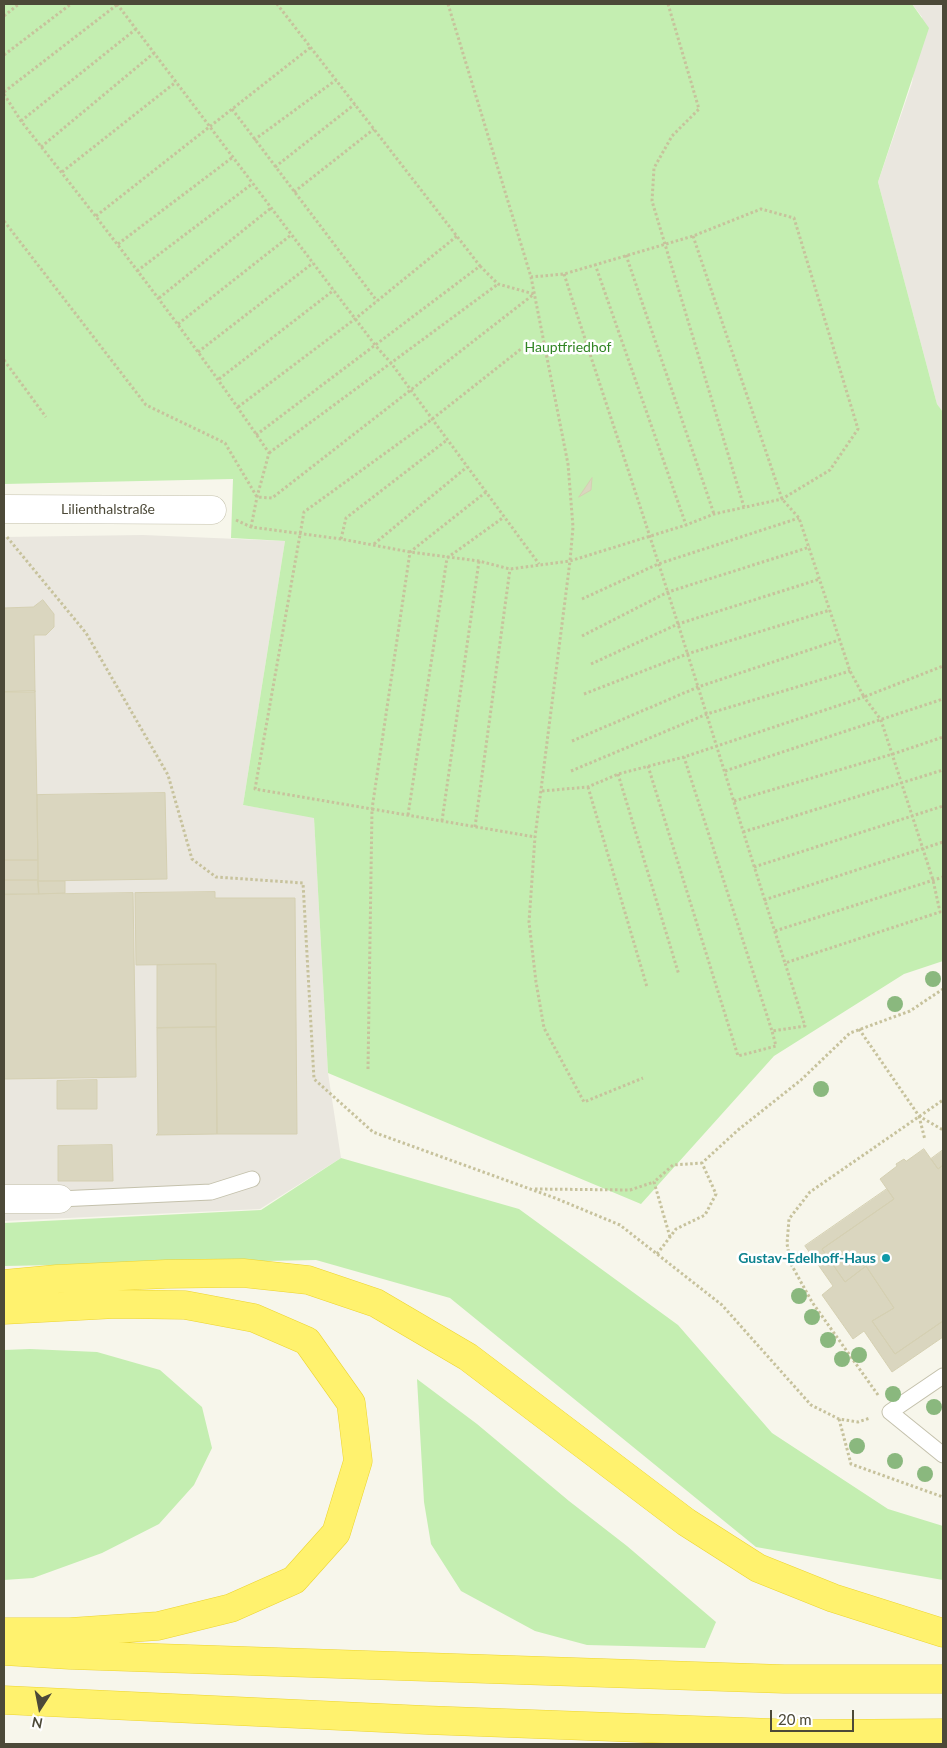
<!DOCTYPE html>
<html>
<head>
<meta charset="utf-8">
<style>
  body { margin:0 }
  #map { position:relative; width:947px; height:1748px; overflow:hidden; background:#f7f6eb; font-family:Lato,sans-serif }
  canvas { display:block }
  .frame { position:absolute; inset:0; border:5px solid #4c4938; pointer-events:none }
  .north { position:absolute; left:15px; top:1683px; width:50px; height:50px; -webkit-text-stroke:4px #fff; paint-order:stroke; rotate:191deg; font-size:14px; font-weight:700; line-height:20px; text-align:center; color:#4c4938 }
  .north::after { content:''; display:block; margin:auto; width:18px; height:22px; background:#4c4938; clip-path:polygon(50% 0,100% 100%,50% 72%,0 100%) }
  .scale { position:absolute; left:770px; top:1710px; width:84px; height:22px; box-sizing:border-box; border:2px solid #4c4938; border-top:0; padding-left:6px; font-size:15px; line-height:18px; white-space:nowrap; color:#4c4938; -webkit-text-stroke:4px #fff; paint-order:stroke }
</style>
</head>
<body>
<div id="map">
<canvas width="947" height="1748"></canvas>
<div class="frame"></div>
<div class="north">N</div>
<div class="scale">20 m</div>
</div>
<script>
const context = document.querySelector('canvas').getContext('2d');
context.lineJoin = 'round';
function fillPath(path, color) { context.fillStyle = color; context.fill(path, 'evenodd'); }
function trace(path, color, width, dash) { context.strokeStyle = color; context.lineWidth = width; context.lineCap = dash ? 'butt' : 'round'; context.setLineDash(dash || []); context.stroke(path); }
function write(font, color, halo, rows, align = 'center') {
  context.font = font + ' Lato,sans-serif'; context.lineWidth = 5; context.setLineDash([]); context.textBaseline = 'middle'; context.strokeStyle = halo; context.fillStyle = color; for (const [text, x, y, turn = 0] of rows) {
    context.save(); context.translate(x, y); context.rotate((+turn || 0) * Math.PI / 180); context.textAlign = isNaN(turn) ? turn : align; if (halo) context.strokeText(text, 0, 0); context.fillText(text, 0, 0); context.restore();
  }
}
const industrial = new Path2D(`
  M912,4H943V412L937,404L878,182L912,83L922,17Z
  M143,535L285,541L243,805L314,817L328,1073L341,1158L260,1209L4,1221V537Z`);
const green = new Path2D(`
  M4,4H912L929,28L878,182L937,404L943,412V961L904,974L774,1056L641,1204L328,1073L314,818L243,805L285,541L231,538L233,479L4,484Z
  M341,1158L519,1209L678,1325L772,1433L888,1509L943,1526V1580L756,1547L450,1298L316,1260L4,1266V1223L261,1210Z
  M30,1349L97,1352L160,1370L202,1407L212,1448L194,1485L159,1524L102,1553L33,1578L4,1580V1350Z
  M417,1379L477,1424L569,1501L627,1546L716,1622L705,1648L587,1645L535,1631L461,1591L431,1544L424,1502Z`);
const building = new Path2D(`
  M592,478L591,490L579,497Z
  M43,600L54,614V627L46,635H34L35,692H4V608L33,607Z
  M35,691L38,860H4V692Z
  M165,793L167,879L38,881L37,795Z
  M4,860H38V880H4Z
  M4,880H38L39,894H4Z
  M38,881H65V893L39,894Z
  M215,892V898H295L297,1134H217L216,964L136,965L135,893Z
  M133,893L136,1077L4,1079V895Z
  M216,964V1027L157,1028V965Z
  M216,1027L217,1134L156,1135L158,1133L157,1028Z
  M97,1080V1109H57V1081Z
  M112,1145L113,1181H58V1146Z
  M924,1149L938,1169L943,1165V1321L895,1354L872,1321L894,1308L866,1266L845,1282L822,1249L894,1199L880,1179L897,1166L896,1164L904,1159L906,1161Z
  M943,1150V1165L938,1169L931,1159Z
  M887,1189L894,1199L822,1249L845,1282L866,1266L894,1308L872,1321L895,1354L943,1321V1337L892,1372L864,1331L853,1339L822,1295L833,1286L805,1246Z`);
const path = new Path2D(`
  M117,4L375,345L391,363L539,564
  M448,4L531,277L568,464L573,527L570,561L535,837L529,922L536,982L544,1028L584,1102L643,1078
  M668,4L699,109L672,136L654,168L652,201L744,507
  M4,16L19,4
  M4,55L71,4
  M4,92L118,4
  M4,94L21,121C107,230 191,338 269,453L257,497L251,527
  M232,109L377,301
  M21,121L136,29
  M254,140L336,80
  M41,147L154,53
  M275,167L355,104
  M62,172L176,82
  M294,192L374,129
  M96,216L311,47
  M4,221L146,405L225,443L257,497L272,498L534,294
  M693,236L782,499L799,518L850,671L864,697L943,666
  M118,244L233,157
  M626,255L714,514
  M595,264L686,525
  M480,266L498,284L534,294
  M137,271L252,184
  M564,274C598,380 634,486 668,593C708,716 745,840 785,963
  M159,298L271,208
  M178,324L291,235
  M198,352L313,263
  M4,360L46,417
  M219,379L334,290
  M238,407L355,319L457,236
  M256,435L480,266L277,4
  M269,453L498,284
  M486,492L410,552L372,809L255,789L304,512L431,420L521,349
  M236,520L251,527L341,539L410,552L479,561L510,569L570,561L686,525L714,514L782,499L830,470L858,429L794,218L761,209L693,236L666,244L564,274L531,277
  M7,537L86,633L168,775L192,859L216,877L303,883L314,1079L373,1132L555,1198L620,1225L722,1305L811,1405L839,1419L858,1422L870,1418
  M341,539L346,518L447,440
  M374,544L467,467
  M582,599L658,564L799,518
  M582,636L668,592L810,547
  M591,664L678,624L820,579
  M584,694L687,654L830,610
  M572,741L698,687L839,640
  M648,766L738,1056L776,1046L772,1031
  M571,771L707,714L850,671
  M725,771L943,699
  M618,774L679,975
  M588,787L647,987
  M542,791L588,787L618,774L684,757L864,697L881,720L933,880L940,912L785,963L805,1026L772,1031L684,757
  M734,801L893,754L943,737
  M408,815L447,558L504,517
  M442,821L479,561
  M475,827L510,569
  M743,832L943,770
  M754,867L943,806
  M764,900L943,842
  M775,931L943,877
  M859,1029L919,1116L943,1130
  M368,1069L372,809L535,837
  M919,1116L925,1140
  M535,1189L630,1190L654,1182
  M670,1237L654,1182L673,1165L702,1163
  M657,1254L676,1229L705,1215L716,1194L702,1163L738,1130L801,1080L850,1033L910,1011L943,989
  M878,1395L812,1302L791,1264L787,1244L789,1219L810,1192L943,1100
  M839,1419L851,1464L943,1497`);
const service = new Path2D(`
  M59,1199L211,1192L252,1179
  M943,1376L890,1412L943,1455`);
const minor = new Path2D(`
  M4,509L212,510
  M4,1199H59`);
const motorway = new Path2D(`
  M4,1284L57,1279L166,1274L243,1273L308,1280L376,1303L468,1357L686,1522L758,1568L833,1598L943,1633
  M4,1310L116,1304L185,1305L254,1318L307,1341L351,1403L358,1461L336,1533L294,1580L231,1608L158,1626L70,1632H4
  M4,1651L70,1655L784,1679H943
  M4,1700L425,1720L800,1734L943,1733`);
const trees = [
  [933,979],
  [895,1004],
  [821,1089],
  [799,1296],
  [812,1317],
  [828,1340],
  [859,1355],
  [842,1359],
  [893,1394],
  [934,1407],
  [857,1446],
  [895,1461],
  [925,1474]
];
const markers = [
  [886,1258,5,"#0f9aa8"]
];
const parkNames = [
  ["Hauptfriedhof",568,347]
];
const streetNames = [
  ["Lilienthalstraße",108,509]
];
const cultureNames = [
  ["Gustav-Edelhoff-Haus",876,1258]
];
fillPath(industrial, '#eae7df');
fillPath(green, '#c4eeb1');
fillPath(building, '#dad6bf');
trace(building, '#d5d0b2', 1);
trace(service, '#c4c1ac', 17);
trace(minor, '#c4c1ac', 29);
trace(motorway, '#ecd430', 29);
trace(path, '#c7c29c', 3, [2.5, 2.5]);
trace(service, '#fff', 15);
trace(minor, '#fff', 28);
trace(motorway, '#fff26e', 28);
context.fillStyle = '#8ab87e';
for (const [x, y] of trees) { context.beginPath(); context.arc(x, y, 8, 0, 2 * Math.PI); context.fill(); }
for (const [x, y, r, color] of markers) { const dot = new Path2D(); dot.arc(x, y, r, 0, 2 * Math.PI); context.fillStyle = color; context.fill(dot); trace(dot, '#fff', 2); }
write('14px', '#318524', '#fff', parkNames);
write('14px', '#4c4938', '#fff', streetNames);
write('bold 14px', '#0d838f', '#fff', cultureNames, 'right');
</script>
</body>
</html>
